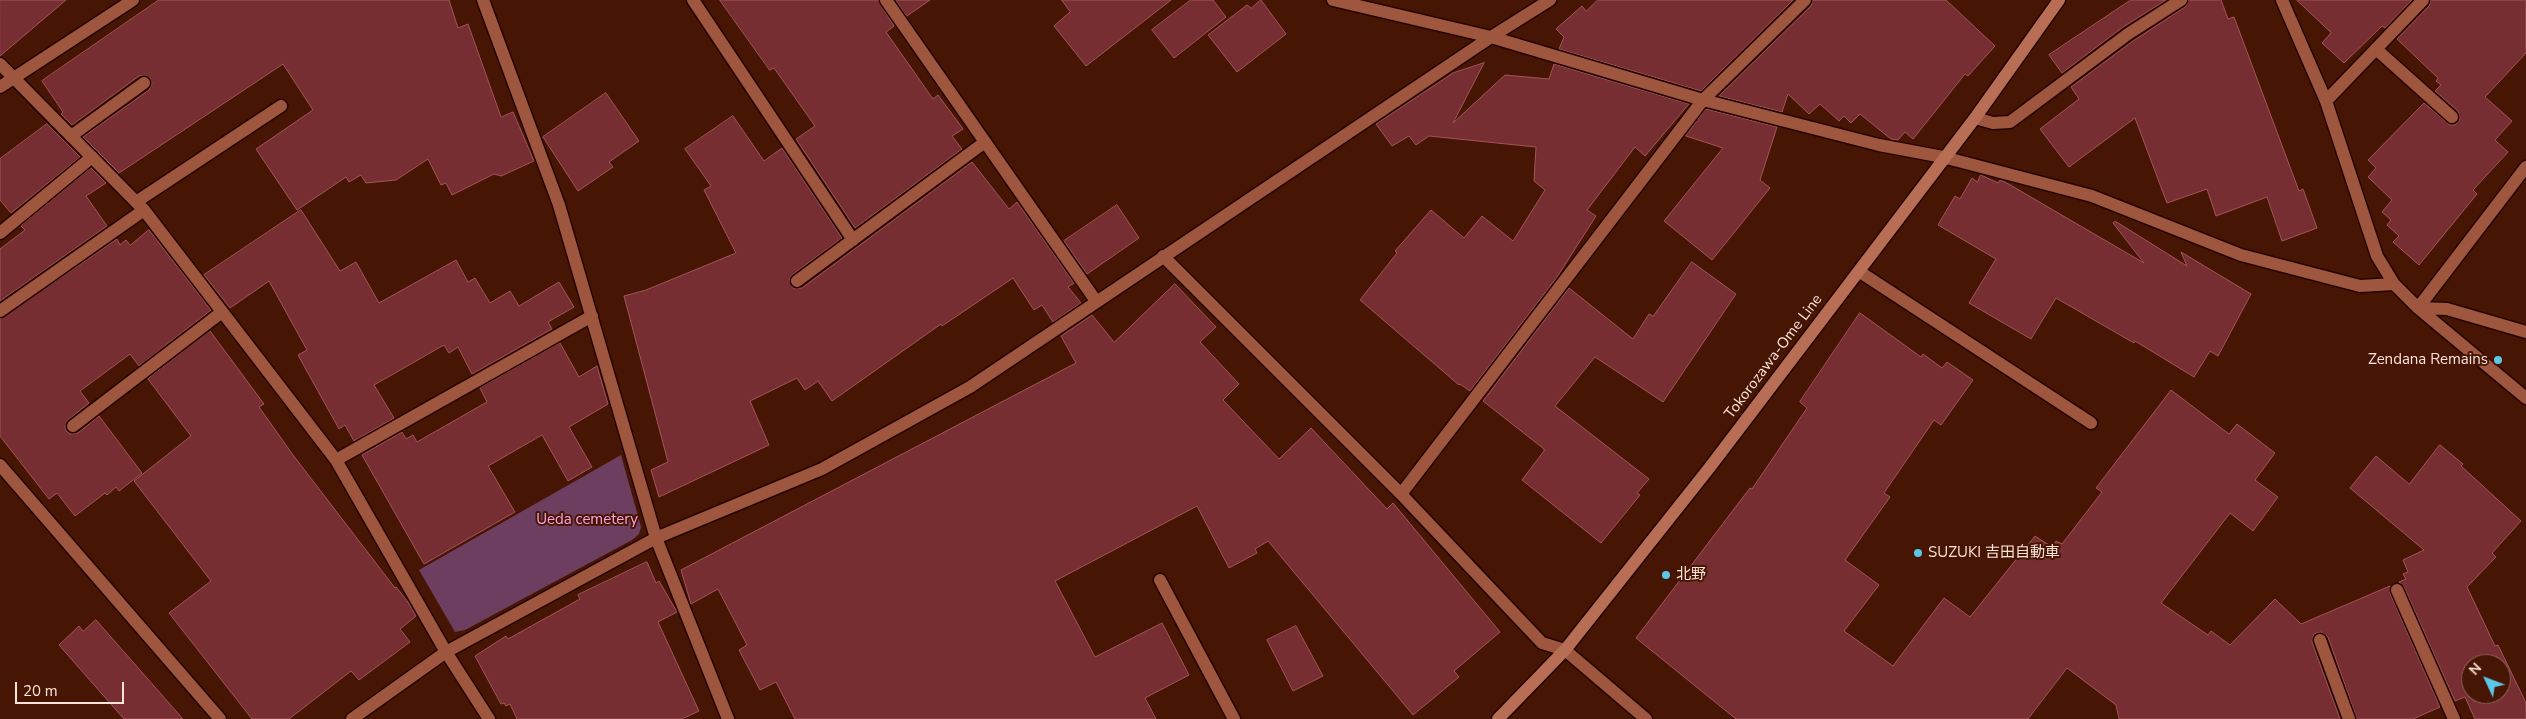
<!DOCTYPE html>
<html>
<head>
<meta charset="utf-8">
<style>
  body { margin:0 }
  #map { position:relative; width:2526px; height:719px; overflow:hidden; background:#471504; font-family:"Nunito Sans",sans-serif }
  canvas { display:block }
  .north { position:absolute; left:2461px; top:654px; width:50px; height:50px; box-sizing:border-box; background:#471504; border:1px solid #8f675a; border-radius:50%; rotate:313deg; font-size:14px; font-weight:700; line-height:20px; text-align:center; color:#fbe2da }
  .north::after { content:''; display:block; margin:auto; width:18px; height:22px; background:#5ac8e6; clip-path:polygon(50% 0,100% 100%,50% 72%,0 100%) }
  .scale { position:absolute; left:15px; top:682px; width:109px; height:22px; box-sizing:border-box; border:2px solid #fbe2da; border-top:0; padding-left:6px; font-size:15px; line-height:18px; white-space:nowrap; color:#fbe2da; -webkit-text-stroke:4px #471504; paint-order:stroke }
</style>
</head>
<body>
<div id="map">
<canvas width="2526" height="719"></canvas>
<div class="north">N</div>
<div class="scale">20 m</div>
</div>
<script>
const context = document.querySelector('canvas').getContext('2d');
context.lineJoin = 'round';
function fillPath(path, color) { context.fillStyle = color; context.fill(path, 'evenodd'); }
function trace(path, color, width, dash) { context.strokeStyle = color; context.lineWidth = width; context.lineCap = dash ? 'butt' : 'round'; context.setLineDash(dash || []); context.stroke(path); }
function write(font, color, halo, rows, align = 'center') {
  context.font = font + ' "Nunito Sans","Noto Sans JP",sans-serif'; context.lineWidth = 4; context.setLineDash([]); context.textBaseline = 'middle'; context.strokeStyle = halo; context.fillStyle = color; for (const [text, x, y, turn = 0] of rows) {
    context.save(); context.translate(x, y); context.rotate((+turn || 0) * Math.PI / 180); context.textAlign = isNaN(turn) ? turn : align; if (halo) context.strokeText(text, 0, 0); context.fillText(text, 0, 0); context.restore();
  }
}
const green = new Path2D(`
  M621,455L641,527L639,534L632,540L465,630L455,632L419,570Z`);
const building = new Path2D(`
  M0,0H66L0,56Z
  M159,0H449L458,28L468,24L501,117L513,112L534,161L501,176L494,174L452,195L446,183L441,185L428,159L396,180L366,183L361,175L349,182L346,177L297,210L256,149L313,110L283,64L119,173L83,137L149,90L152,83L150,78L144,75L139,76L72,125L61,114L63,112L42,81Z
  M720,0H878L894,26L886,32L933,99L938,95L963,129L952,136L962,149L855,228L796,139L815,126L774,68L770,70Z
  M896,0H930L907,16Z
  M1062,0H1171L1086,66L1054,26L1070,12Z
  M1191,0H1213L1226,17L1174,58L1152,30Z
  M1261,0L1286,34L1237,72L1208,35L1247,5L1251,8Z
  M1598,0H1793L1701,91L1559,49L1564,37L1556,29L1582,6L1586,11Z
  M1813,0H1946L1995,46L1968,76L1965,74L1913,139L1905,132L1898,140L1891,139L1860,114L1851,123L1844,116L1839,121L1820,104L1809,114L1788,94L1782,112L1719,96L1811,6Z
  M2131,0H2166L2123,27L2062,73L2049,55Z
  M2189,0H2221L2228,19L2234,17L2299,191L2303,189L2317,228L2282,241L2267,197L2216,216L2207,189L2167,203L2135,118L2069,167L2040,129L2079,99L2071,87L2133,41L2185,7Z
  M2297,0H2412L2385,28L2382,26L2344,63L2322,43L2331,33Z
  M2431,0H2526V53L2485,97L2512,121L2495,140L2508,152L2473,190L2477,194L2419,265L2393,242L2399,236L2387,225L2391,220L2382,212L2392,200L2368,177L2376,168L2368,160L2424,103L2450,125H2455L2460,119L2458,111L2435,91L2441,85L2436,81L2438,78L2397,39L2429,6Z
  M1484,63L1453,123L1505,75L1549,79L1554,64L1689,104L1645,156L1635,147L1587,210L1596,216L1557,277L1470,391L1460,384L1459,385L1360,300L1397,253L1395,251L1431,210L1464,238L1482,216L1513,241L1545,190L1534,181L1536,147L1429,136L1416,145L1409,136L1392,146L1376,124L1453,73Z
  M606,93L639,141L609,162L613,167L578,191L543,137Z
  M1706,109L1777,127L1760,180L1770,188L1712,260L1664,221L1723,148L1686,136Z
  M733,116L764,161L782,148L842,238L792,275L789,281L793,288H802L972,162L1009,209L1017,202L1074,283L1068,287L1081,303L1053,322L1042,305L1034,310L1013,278L942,326L941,324L832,401L818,381L805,390L797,378L750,401L769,445L659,497L651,470L668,462L624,296L646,290L736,253L704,190L711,186L685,149Z
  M47,124L80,157L11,213L0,200V159Z
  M91,168L106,183L86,196L107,226L0,301V249L25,230L21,226Z
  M1981,175L1998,183L2000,180L2005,182L2144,263L2113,223L2115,221L2187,266L2181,252L2251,294L2218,356L2210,351L2194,377L2135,341L2134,343L2056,298L2031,339L1969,303L1996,259L1938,225L1955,196L1960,199L1972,178L1977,182Z
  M1117,205L1139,238L1087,274L1064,241Z
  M301,210L340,271L356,262L379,303L456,260L468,282L475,278L490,303L510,291L519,306L559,282L574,307L548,322L552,329L472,374L458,347L449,353L444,345L374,385L394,418L354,441L345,425L339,429L298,355L307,350L269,281L230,308L204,275Z
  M149,230L211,310L139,366L130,354L80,391L89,403L68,420L65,427L66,431L70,434L78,433L99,416L142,473L119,491L116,487L107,495L105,493L75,516L57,493L49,499L0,436V319L117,239L120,245L126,240L130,245Z
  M1692,262L1736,294L1663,402L1595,357L1555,406L1649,479L1637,493L1640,495L1601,543L1522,480L1544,451V449L1483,401L1569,288L1633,339L1649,314L1653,316Z
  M1175,284L1216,327L1200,342L1239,384L1223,400L1279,459L1311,428L1387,509L1393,503L1500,632L1454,671L1459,677L1413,715L1268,541L1255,549L1257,553L1229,568L1197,506L1055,581L1095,657L1162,623L1189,675L1145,698L1156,719H795L776,682L760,690L739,650L747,645L718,589L691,604L681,570L1076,363L1061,336L1092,315L1114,342Z
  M1860,313L1921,357L1923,354L1942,368L1947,362L1973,380L1941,425L1934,420L1884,493L1890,497L1845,560L1879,585L1844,631L1893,666L1944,598L1970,617L2035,536L2052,547L2056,541L2062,544L2102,492L2096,488L2171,390L2229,434L2237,424L2275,453L2255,480L2278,497L2253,531L2230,513L2161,603L2208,635L2211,631L2230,645L2275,599L2301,624L2390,586V593L2440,707L2413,719H2357L2328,637L2321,632L2314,634L2312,642L2340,719H2119L2116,705L2067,668L2028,719H1736L1636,638L1750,488L1752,489L1807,408L1800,402Z
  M210,331L264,404L259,407L293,455L395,588L396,587L408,602L416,616L400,629L410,642L359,680L351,671L289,719H252L169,613L211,581L134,481L191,436L148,379Z
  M560,343L579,377L597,366L608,404L569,427L592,467L568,481L542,435L488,466L515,512L424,564L362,455L402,432L406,439L413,435L417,442L487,402L480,388Z
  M2440,445L2463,464L2461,466L2521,521L2492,553L2496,557L2467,587L2495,646L2498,645L2526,703V719H2475L2465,697L2455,701L2404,587L2399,582L2406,579L2403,574L2408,572L2403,560L2424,550L2350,488L2376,456L2409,484ZM2471,664H2501V694H2471Z
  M647,562L656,583L659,581L677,612L658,622L699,711L682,719H517L510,704L506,706L504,703L501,704L475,656L506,636L508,639L580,599L578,595Z
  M96,620L183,719H124L59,645L79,626L83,631Z
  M1296,626L1323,676L1293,691L1267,640Z`);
const service = new Path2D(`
  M693,0L853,240
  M2376,49L2452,117
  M0,87L133,0
  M1703,100L1805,0
  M71,136L144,83
  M136,202L281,106
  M0,233L92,157
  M797,281L985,142
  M0,311L144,210
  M73,426L222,312
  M0,465L220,719
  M1160,580L1234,719
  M2320,640L2349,719`);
const minor = new Path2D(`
  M483,0L559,205L656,538L728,719
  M886,0L1096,301
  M1333,0L1491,37L1703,100L1879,145L1943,157L2092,196L2241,255L2360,286L2394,284
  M2282,0L2326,101L2423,0
  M0,64L144,210L336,460L446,652L489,719
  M2326,101L2377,256L2394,284L2418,308L2526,398
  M1975,118L1993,123L2010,122L2128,34L2181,0
  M1163,256L1401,494L1542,643L1565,650
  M1860,272L2091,423
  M2418,308L2526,167
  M2418,308L2447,309L2526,332
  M336,460L592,316
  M1401,494L1703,100
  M2397,590L2454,719
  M352,719L446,652L656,538L822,469L970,387L1491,37L1550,0`);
const tertiary = new Path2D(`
  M1565,650L1646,719`);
const secondary = new Path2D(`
  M1498,719L1565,650L1710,467L1975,118L2059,0`);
const markers = [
  [2498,360,5,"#5ac8e6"],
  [1918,553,5,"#5ac8e6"],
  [1666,575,5,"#5ac8e6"]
];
const streetNames = [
  ["Tokorozawa-Ome Line",1774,357,-53]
];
const poiNames = [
  ["Zendana Remains",2488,360,"right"],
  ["SUZUKI 吉田自動車",1928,553],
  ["北野",1676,575]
];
const parkNames = [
  ["Ueda cemetery",587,520]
];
fillPath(green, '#6e3e60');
fillPath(building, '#762e33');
trace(building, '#a25558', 1);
trace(service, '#250400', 15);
trace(minor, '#250400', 15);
trace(tertiary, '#250400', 15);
trace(secondary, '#250400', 15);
trace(service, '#9e563f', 12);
trace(minor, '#9e563f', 12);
trace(tertiary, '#9e563f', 12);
trace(secondary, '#b86d55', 12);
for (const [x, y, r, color] of markers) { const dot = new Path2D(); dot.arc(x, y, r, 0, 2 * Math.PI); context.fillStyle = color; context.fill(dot); trace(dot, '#471504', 2); }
write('15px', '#fbe2da', '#471504', streetNames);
write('15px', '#fbe2da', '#471504', poiNames, 'left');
write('15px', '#faa4e0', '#471504', parkNames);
</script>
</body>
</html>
